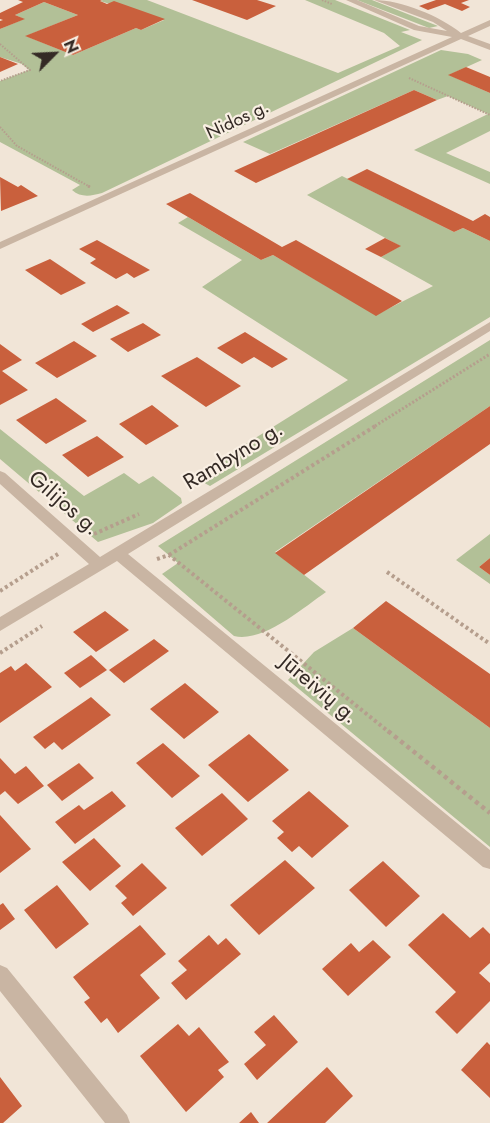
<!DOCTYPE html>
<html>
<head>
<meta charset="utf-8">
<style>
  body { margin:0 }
  #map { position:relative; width:490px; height:1123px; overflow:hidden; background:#f1e5d7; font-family:Jost,sans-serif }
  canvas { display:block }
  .north { position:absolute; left:24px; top:24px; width:60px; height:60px; -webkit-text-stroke:4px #f9efe3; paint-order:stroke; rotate:66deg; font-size:16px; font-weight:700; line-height:24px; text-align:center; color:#342a25 }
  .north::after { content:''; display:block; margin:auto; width:21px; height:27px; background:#342a25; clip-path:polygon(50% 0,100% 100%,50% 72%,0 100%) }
</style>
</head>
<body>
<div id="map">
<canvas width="490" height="1123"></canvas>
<div class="north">N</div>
</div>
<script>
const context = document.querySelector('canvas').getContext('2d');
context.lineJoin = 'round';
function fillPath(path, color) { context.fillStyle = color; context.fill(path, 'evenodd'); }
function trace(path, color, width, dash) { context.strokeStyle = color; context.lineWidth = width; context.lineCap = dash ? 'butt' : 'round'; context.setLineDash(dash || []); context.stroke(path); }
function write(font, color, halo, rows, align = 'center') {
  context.font = font + ' Jost,sans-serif'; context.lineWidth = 4.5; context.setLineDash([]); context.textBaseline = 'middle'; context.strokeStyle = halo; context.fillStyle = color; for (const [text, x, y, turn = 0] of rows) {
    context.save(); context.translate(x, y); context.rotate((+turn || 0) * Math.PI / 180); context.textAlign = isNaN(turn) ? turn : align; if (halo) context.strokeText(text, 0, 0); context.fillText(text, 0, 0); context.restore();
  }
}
const green = new Path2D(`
  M103,0H147L338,73L400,46L384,33L305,0H335L410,30L401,32L422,40L102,193C91,196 81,198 72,190L80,185L0,142V81L29,70L22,64L0,57V29L24,19L15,15L44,2L78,15L26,36L73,55L136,28L141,30L164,20L100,1Z
  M357,0H372L438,26L429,28Z
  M441,50L468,54L482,60L449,75L490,93V131L446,153L490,172V184L414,150L488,114L448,96L437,100L414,90L270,154L243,142Z
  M342,176L454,232L463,228L490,241V317L210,486L193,477L348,380L202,287L242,260L178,223L188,217L261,260L273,255L376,315L433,286L381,257L400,246L307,195Z
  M490,340V406L275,552L326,592C303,608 263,643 234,636L162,574L178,563L158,546Z
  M0,429L84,496L124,473L139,484L153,476L181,498L182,503L153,523L98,542L0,459Z
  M490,534V558L479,567L490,575V584L456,560Z
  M353,628L490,728V847L288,680L314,652Z`);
const building = new Path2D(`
  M18,0H102L100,1L107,4L114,1L165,19L141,30L136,28L73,55L25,36L78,15L44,2L15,15L25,19L0,29V21L3,20L0,19V13L23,2Z
  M192,0H257L276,6L247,20Z
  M436,0H469L461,3L470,7L462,11L445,4L428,10L419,6Z
  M0,57L18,64L0,72Z
  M466,67L490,77V93L448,75Z
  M414,90L437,100L256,183L234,171Z
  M367,169L473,221L485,214L490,217V241L463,228L454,232L347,179Z
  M0,177L18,187L21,185L38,196L1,211Z
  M190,193L282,247L296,240L402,301L376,316L273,255L261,260L166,204Z
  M385,238L401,246L381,257L365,249Z
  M97,240L150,270L134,278L127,273L116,279L90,263L96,259L79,249Z
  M50,259L86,283L61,295L25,270Z
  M117,305L130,313L93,332L81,324Z
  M143,323L161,335L128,352L110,339Z
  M245,332L288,359L272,368L254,357L242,364L217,348Z
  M74,341L97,356L57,378L35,363Z
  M0,344L22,360L2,371L28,390L0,405Z
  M197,357L241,386L206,407L161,376Z
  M56,398L87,421L46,444L16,420Z
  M152,405L179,426L146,445L119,424Z
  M490,406V444L304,575L275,553Z
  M97,436L124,457L88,477L62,455Z
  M490,558V575L479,567Z
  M386,601L490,674V728L353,628Z
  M105,611L129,630L96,652L73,632Z
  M154,639L169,651L124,683L109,670Z
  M91,655L107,670L80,688L64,673Z
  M26,663L52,687L0,723V673L11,666L15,671Z
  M185,683L219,712L184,739L150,709Z
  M91,697L111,715L62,750L54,742L45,749L33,737Z
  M249,734L289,770L248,802L208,765Z
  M163,743L200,776L172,798L136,763Z
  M0,758L15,774L26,766L44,786L18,804L5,791L0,795Z
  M79,763L94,778L62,801L47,785Z
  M112,791L126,806L75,844L55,822L79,805L84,810Z
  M309,791L349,826L312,858L299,846L292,852L277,838L284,832L272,821Z
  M222,793L248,819L202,856L175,828Z
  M0,815L31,849L0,873Z
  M94,838L121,866L90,891L62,862Z
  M285,860L315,888L259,935L230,905Z
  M383,861L420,896L386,927L349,890Z
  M142,863L167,888L133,916L121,903L127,898L115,886Z
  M57,885L89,924L56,949L24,910Z
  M3,903L15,919L0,930V905Z
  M443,913L470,938L483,927L490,934V963L479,973L490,983V1001L457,1034L435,1012L456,992L408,945Z
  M140,925L166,954L140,975L160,998L118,1033L107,1018L101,1023L84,1002L90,998L73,977Z
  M209,935L218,945L226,938L241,954L186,1000L171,983L187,970L178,961Z
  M373,940L391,957L348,996L322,969L351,943L359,952Z
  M274,1015L298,1042L257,1080L244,1064L266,1045L254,1032Z
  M178,1024L189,1036L199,1027L229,1062L218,1070L224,1077L186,1112L140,1056Z
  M487,1042L490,1045V1098L461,1070Z
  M327,1067L353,1096L325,1123H267Z
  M0,1077L22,1106L3,1123H0Z
  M251,1112L259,1123H239Z`);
const pathFar3 = new Path2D(`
  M322,0L332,4
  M0,44L30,70L0,81
  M409,78L490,115
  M0,127L17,146L90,187`);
const pathFar2 = new Path2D(`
  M88,186L90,187
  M375,426L490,354`);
const pathFar1 = new Path2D(`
  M94,534L139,514
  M169,555L377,425
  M157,559L169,555L389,732
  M387,572L490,644
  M0,591L58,554
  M0,653L42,626`);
const path = new Path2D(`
  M388,731L490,813`);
const minor = new Path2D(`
  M346,0H357L419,26L447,31L433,22L374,0C401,0 440,16 461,33L490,20V26L468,36L490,44V50L461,39L0,249V242L452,37L414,30Z
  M490,322V331L128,554L490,850V869L483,867L117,561L0,631V617L89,564L0,484V471L5,473L100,557Z
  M0,965L7,968L127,1115L130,1123H105L0,991Z`);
const farStreetnames = [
  ["Nidos g.",238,121,-25]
];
const streetNames = [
  ["Rambyno g.",234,457,-31],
  ["Gilijos g.",63,504,41],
  ["Jūreivių g.",318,690,40]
];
fillPath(green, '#b2c097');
fillPath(building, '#c9603d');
trace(pathFar3, '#b59e8d', 2, [1.5, 1.5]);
trace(pathFar2, '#b59e8d', 3, [2, 2]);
trace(pathFar1, '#b59e8d', 4, [3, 3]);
trace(path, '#b59e8d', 4.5, [4, 4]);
fillPath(minor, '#c9b5a3');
write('18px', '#342a25', '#f9efe3', farStreetnames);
write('22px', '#342a25', '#f9efe3', streetNames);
</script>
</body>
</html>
